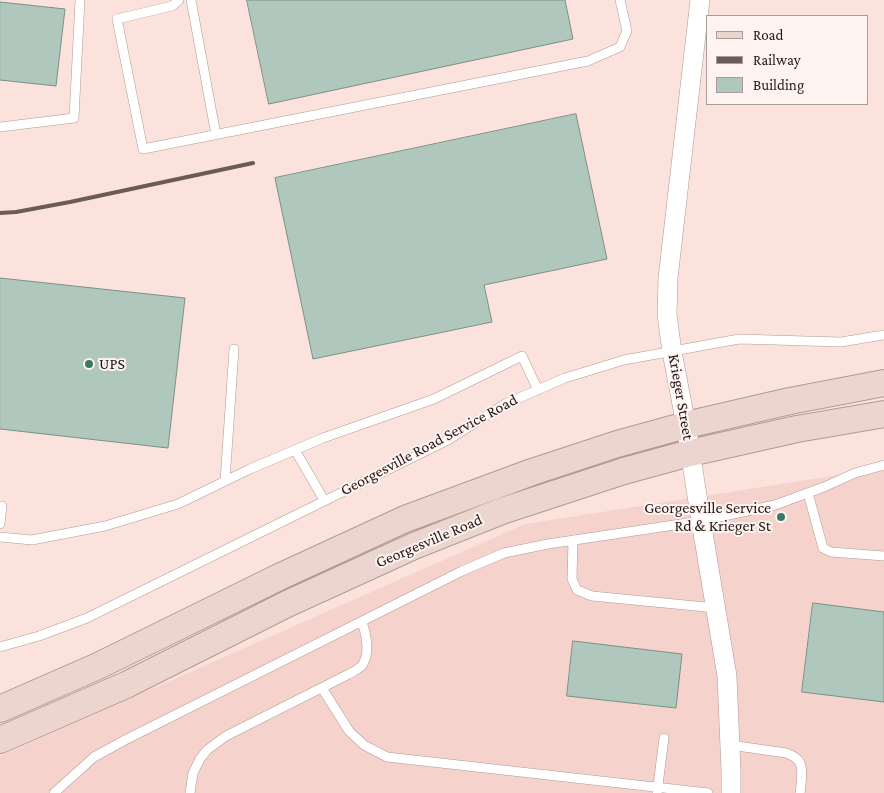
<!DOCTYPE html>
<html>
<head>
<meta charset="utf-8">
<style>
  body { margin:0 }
  #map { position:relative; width:884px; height:793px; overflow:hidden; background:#fce2dc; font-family:"Crimson Pro",serif }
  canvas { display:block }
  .legend { position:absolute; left:706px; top:15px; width:162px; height:90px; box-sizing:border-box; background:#fef3f1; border:1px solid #a69c9a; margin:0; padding:6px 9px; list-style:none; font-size:15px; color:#221917 }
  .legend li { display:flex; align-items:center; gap:10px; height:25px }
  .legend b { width:25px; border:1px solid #a69c9a }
</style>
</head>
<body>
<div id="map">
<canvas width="884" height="793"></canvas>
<ul class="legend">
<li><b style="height:6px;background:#ecd4cf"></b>Road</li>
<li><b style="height:6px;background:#6a5b58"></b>Railway</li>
<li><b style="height:14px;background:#afc7bd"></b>Building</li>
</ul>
</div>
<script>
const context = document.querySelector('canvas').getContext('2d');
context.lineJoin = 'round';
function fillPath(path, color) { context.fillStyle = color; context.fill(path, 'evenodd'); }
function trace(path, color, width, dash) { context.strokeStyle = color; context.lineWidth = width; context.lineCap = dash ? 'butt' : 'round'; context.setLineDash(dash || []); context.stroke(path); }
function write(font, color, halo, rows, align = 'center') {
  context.font = font + ' "Crimson Pro",serif'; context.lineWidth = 4; context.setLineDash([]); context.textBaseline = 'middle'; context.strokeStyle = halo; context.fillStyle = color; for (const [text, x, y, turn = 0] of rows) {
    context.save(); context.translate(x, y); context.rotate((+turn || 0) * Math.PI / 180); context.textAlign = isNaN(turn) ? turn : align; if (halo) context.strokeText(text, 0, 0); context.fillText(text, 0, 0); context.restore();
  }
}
const built = new Path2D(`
  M884,468V793H0V756L525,524Z`);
const building = new Path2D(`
  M247,0H565L573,39L269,104Z
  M0,2L65,9L56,86L0,80Z
  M576,114L607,259L484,285L492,322L313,359L275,178Z
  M0,278L185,298L168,448L0,429Z
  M813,603L884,612V702L802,692Z
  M573,641L682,654L676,708L567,696Z`);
const lane = new Path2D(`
  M179,0L172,6L117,19L143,149L588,61L620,47L627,31L620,0
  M191,0L216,135
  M0,127L74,118L80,0
  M295,450L324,500
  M225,481L234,349
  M808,493L823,548L831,552L884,556
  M0,506H2L0,524
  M0,537L32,540L105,526L178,504L250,469L323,438L434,399L522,356L538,390
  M573,540L572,579L577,590L592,596L716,608
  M0,647L39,636L87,618L448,440L505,404L565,378L624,360L739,339L841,342L884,335
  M322,688L349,731L364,745L387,757L708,793
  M730,745L786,753C791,755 797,757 800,763C803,769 801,786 800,793
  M54,793L94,757L125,740L462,571L504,553L548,544L701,521L775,505L824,487L855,473L884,465
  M190,793L193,773L200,759L207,750L226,736L347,675C352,672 360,669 363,664C370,652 366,634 362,622
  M657,793L664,738`);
const street = new Path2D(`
  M700,0L668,278L667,314L672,352L686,425L701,521L727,676L731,771V793`);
const secondary = new Path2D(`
  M0,709L98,666L279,577L405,519L532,472L617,444L686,425L790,401L884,383
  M0,740L126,685L287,604L414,546L502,511L624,471L690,453L797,429L884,414`);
const rail = new Path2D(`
  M0,213L16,212L70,202L253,163`);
const markers = [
  [89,364,5,"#3c7964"],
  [781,517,5,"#3c7964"]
];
const poiNames = [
  ["UPS",99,364],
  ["Georgesville Service",771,508,"right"],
  ["Rd & Krieger St",771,526,"right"]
];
const streetNames = [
  ["Krieger Street",681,397,80],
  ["Georgesville Road Service Road",429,445,-28],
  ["Georgesville Road",429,541,-23]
];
fillPath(built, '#f5d3cc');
fillPath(building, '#afc7bd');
trace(building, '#7a9187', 1);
trace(lane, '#b19994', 10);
trace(street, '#b19994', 20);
trace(secondary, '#b19994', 28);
trace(lane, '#fff', 9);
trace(street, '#fff', 19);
trace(secondary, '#ecd4cf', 26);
trace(rail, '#6a5b58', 4);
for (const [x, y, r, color] of markers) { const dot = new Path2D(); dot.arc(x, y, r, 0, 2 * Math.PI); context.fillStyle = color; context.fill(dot); trace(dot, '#fef3f1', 2); }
write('16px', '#221917', '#fef3f1', poiNames, 'left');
write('16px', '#221917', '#fef3f1', streetNames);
</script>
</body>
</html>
